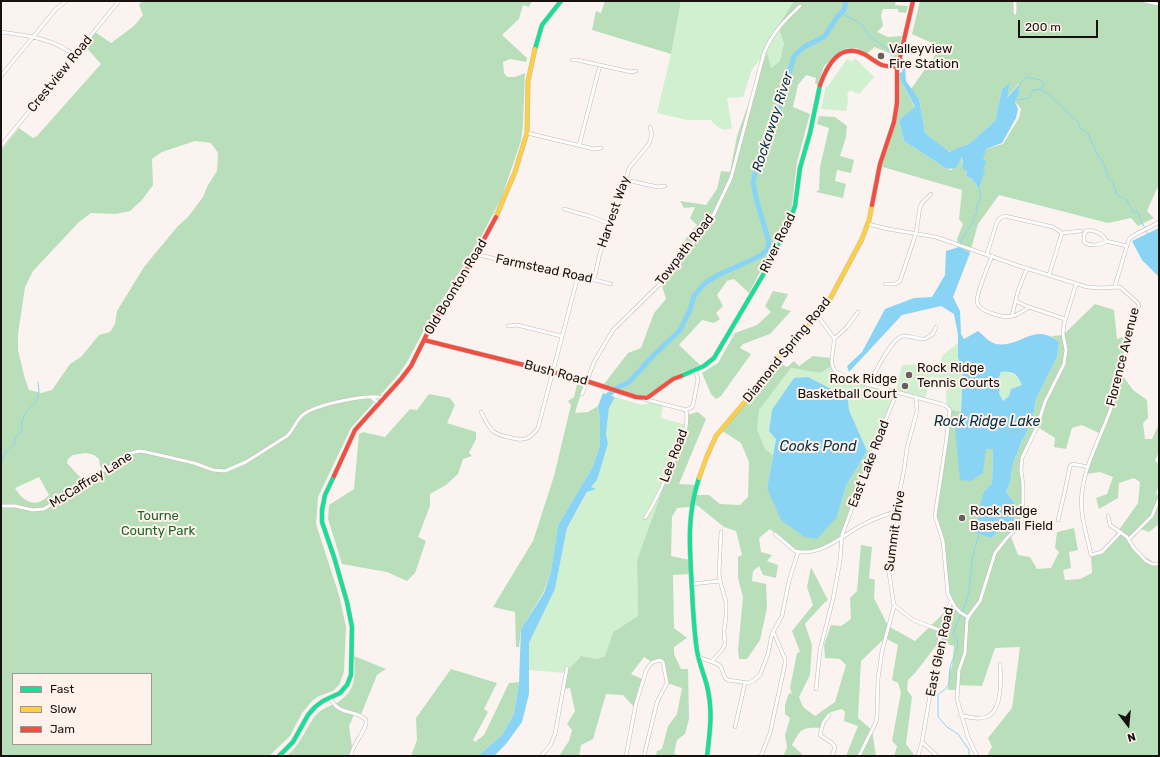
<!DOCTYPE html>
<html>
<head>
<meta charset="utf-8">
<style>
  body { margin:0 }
  #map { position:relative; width:1160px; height:757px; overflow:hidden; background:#faf3f0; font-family:Rubik,sans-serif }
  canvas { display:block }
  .frame { position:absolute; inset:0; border:2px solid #17120f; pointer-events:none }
  .legend { position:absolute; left:12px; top:673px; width:140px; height:72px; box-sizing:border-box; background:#fff2eb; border:1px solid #a29893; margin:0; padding:5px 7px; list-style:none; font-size:12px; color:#17120f }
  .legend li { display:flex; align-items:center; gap:8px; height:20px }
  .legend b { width:20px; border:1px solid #a29893 }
  .north { position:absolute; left:1108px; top:705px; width:40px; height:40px; -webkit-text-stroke:3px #fff2eb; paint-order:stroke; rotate:164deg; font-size:11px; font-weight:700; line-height:16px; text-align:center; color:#17120f }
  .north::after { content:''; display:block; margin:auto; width:14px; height:18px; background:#17120f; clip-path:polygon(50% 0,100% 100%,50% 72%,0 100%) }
  .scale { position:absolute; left:1018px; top:20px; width:80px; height:18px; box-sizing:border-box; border:2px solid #17120f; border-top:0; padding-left:5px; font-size:12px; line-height:14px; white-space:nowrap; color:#17120f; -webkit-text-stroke:3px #fff2eb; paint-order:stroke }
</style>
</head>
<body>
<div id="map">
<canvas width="1160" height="757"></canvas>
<div class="frame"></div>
<ul class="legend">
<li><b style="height:5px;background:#16e098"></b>Fast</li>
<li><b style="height:5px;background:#ffcf43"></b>Slow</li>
<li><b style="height:5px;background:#f24e42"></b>Jam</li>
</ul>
<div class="north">N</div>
<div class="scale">200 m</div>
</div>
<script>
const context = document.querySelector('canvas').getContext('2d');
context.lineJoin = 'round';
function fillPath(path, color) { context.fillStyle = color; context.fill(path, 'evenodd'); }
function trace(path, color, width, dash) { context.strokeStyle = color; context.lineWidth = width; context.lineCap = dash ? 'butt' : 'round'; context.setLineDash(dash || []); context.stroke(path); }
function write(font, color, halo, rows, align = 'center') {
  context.font = font + ' Rubik,sans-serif'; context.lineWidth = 4; context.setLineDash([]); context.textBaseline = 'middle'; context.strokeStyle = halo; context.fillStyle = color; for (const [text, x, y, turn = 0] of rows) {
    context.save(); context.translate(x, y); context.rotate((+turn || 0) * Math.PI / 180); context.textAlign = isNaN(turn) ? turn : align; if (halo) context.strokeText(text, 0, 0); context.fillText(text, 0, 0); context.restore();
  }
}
const green = new Path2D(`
  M681,1H794L778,26L784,44L780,61L771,68L766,53L752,69L743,97L727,98L732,128C722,132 717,127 711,120H687L657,113L671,54Z
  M855,58L874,77L859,94L850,90L847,95L848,101L846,111L821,109L826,86H828L847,59L852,62Z
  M958,343V358L963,369L961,412L950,409L946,404L947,380L931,376L925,399L896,391L872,451H867L849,410L848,398L776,438L773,455L765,449L757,429L759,410L791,368L820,373L832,366L840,376L896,390L902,365L923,364L939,365L943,355Z
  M1001,372C1014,372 1016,374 1023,385L1011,389L1009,396L1003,401L999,393L1001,384L999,377Z
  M615,397L642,405L655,401L663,404L661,418L686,425L637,560L638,616L613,632L605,656L597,659L581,656L565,673L529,670V643L555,589L567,528L588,492L595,489L591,488L597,479L608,445L606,434L609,408Z`);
const forest = new Path2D(`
  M142,1H532L529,7L523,5L519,19L502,35L527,58L526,62L510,59L503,62L504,73L507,77H515L525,73L523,125L521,141L501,199L482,235L425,328L407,362L399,374L351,428L318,497L316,524L339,595L346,627L344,672L339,685L333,691L319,696L312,701L302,713L290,736L269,756H1V150L19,128L33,138L37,136L101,64L84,45L95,32L111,43L134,26L143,15L139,5ZM195,141L211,143L218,153L217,171L208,185L203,197L188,217L177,227L144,267L117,311L115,324L110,332L99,335L81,357L70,364L52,390L41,393L29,390L25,379L18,350V334L25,287L33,271L79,222L91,213L116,214L130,211L142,200L153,185L152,159L162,152ZM86,453L94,455L99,459L100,466L102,468L83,479L78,475L67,463L68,459L73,455ZM39,477L49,495C36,509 23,502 15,488ZM13,674H151V744H13Z
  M605,1H681L671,54L592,30L596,11L601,13Z
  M794,1H896L895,5L908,6L906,13L898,12V9H883L881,15L883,26L877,32L888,37L902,36L896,59L892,54L874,47L867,54L857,48H847L839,52L824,66L818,84H815L816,78L806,75L798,85L793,107L810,114L797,162L791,213L749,293L734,279L727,281L717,295L723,306L716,313L720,319L714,323L702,320L679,345L700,365L672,377L648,396L642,397L627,393L604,384L628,353L641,348L654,313L666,299L662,286L680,255L686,238L697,225L690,218L695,207L684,208L680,201L706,205L717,189L721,171L730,172L737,136L767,52L771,68L780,61L784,44L778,26Z
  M920,1H1159V184L1147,211L1154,218L1138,226L1131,218L1108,223L999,195L978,224L970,253L958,247L957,239L963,224L959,219L962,190L879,166L894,120L896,74L900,73L899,77L915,108L899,120L904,141L947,169L951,170L961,160L962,157L963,158L962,165L967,171L966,175L971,178L978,187H980L983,176L982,160L986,149L1003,144L1019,118L1021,109L1015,102L1020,92L1018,90L1019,83L1006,99L1010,84L1002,89L995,121L970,143L963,146L961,148L948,152L925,133L919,99L911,89L941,47L912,34Z
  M819,116L835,117L847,126L846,137L840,156L854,160L851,173L837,170L835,181L846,184L843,198L816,192L819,190L820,167L829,128L817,124Z
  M773,291L788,294L781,308L791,311L770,334L743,344L740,348L751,354L721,396L716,399L711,394L702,373L718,363L735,333L757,325L771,312L765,306Z
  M1095,304L1114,310L1117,339L1129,335L1121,373L1133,390L1147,400L1148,418L1143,423L1145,439H1152L1159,424V452L1155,460L1159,465V485L1156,493L1159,498V524L1149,532L1141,529L1129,540L1136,551L1159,566V756H987L992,747L988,738L1012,708L1020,647L995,648L982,686L957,685V690H948L949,672L952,666L954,646L939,642L915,673L908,680L907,690L912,697L906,744L915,756H894L897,746L892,741L901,692L898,683L892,680L898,645L885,638L861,661L858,718L872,730L876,756H846L858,726L844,721L845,712L842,709L828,713L821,728C801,727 801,729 792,745L802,754L801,756H783L787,748L785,735L790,718L785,714V705L789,693L792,694L790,688L797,653L800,652L792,631L813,605L807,587L811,567L828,600L824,603L805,624L812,645L810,675L799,697L803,707L815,716L835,702L846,665L840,659L825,658L824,645L831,625L841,626L851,619L850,598L857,591L861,545L872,547L869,578L875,580L874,598L888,626L915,641L950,607L945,578L943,545L935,515L950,409L961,412L955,430L986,449H993L992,483L983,493L991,538L1002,529L1014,522L1016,505L1006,492L1010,483L1013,464L1021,443L1032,422L1036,399L1057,357L1059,342L1051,336L1063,335ZM1082,425L1101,434L1086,474L1100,472L1113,477L1107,494L1096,498L1099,509L1118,498L1119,483L1134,478L1140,482L1138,503L1107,547L1091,556L1092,573L1080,579L1065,580L1063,570L1071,568L1069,552L1078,550L1074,528L1057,532L1055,548L1059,552L1051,568L1037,569L1030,557L1018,555L1010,534L1022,519L1021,462L1036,426L1055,438L1054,447L1066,449L1072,428Z
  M813,356L831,358L832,366L820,373L791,368L759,410L757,429L765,449L773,455L767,488L837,517L846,486L867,451H872L840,538L819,550L796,552L770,529L759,538L761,552L772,555L767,561L778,565L776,578L763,575L759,566L753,571L752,581L766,584L767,608L760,640L747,659H739L738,650L743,597L738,578V557L742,555L736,531L724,527L698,506L691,503L690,507L677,508L672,517L671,556L690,560L691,574L673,575L674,628L687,638L674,647V654L681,669H688L689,719L685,734L677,740L674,754L678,755L677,756H656L657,751L662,749L668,726L677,714L682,688L667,683L661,659L652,662L644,657L631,674L644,680L635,708L623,695L606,694L593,739L581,745L579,756H559L569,741L572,730L567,724L575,711L570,688L563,689L565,673L581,656L597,659L605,656L613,632L638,616L637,560L686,425L687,415L698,412L706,419L679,484L696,485L693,495H709L720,504L740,505L748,497L749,462L741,443L721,430L775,360L787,367L794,361L799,366Z
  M577,384L583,386L575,413L588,412L598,406L600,420V446L592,468L558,525L551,571L543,593L521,629L519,647H516L515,612L493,607L533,541L554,476L571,405L568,401L574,397Z
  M429,394L450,398L455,405L447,423L476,432V439L469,453L472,456L463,459L458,474L446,485L430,494V506L418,537L426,541L415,573L407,581L387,572L342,564L328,519L329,505L354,489L359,434L363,432L385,437L410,409L417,410Z
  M354,656L386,669L377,675L360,717L354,715L349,726L352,747L349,756H287C301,744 305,729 315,716C323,707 329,707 338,702C357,690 355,675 354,656Z
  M451,669L497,683L484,709L488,712L473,740L475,742L484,735L509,683L519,682L514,714L502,735L478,756H411L417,740L416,718Z`);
const water = new Path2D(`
  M905,65L906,81L919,99L925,133L949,152L970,143L995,121L1002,89L1010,83L1007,98L1021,82L1018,90L1020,92L1015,102L1018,109L1016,118L1002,143L986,149L983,160L987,161L983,168L985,174L983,176L980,187H978L971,178L966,176L967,171L962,168L963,160L962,157L956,168L947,169L904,141L899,120L915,107L899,77L900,73L902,72L903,66Z
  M1159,228V277L1142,260L1132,241Z
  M959,247L970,253L953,297L960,311L961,334L964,339L978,331C983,335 990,343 996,344C1022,348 1033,321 1059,342L1057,357L1036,399L1032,422L1021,443L1013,464L1010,483L1006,492L1016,505L1014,522L1002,529L991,538L974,532L983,493L992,483L993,449H986L983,473L971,481L960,480L955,429L961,412L963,369L958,358V335L954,314L941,306L902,315L849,372L847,366L862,352L885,309L914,298L932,297L945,275L946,251ZM1001,372C1014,371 1017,374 1022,385L1011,389L1009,396L1003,401L999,393L1001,384L999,377Z
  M808,377L848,398L849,410L867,451L846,486L837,517L817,539L804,537L781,520L767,488L776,439L769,431L772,410L794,378Z
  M603,393L615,397L609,408L606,434L608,444L597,480L591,487L596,489L587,492L567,528L555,589L529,643V694L522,722L506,744L494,756H478L502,735L514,714L519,682L521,629L544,593L551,571L558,525L592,468L600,446V420L598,406Z`);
const stream = new Path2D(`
  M841,13L863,25L869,36L888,49L893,58L897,61
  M1021,82L1027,77L1040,80L1044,83L1042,89
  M1016,100L1029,98L1033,90L1040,89L1048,94L1079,123L1080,128L1088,133L1099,158L1102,160L1109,179L1113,183L1117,195L1127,200L1133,212L1137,211L1147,233
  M961,243L962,238L973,222L974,220L973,219L977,212L976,209L979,201L981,200L979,187
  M1,464C5,454 4,451 14,445L15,438L22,431L21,427L24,415L36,402L39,391L38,382
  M969,756V750L958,734L947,727L938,717V695C941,691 945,691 947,687C950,683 949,674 950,668C952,656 964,646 953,633L966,602L969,591L972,559L979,534`);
const river = new Path2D(`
  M606,399L607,396L617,388L629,382L652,357L680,330L690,310L694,296L705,283L720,274L760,256L767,250L769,242L756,198L753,182L759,158L768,134L778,113L794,56L804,47L825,36L837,17L844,10L846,1`);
const street = new Path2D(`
  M1015,1V13
  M1145,1L1157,4
  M1,32C25,35 56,39 75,56
  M572,60H577L631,72L636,71
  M1,76L56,9L66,1
  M527,133L594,149L601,148
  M1,146L119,1
  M579,146L600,65
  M626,180L658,187L665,186
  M564,209L589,216L610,224
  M868,224L888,229L936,237L1019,266L1087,287L1100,288L1120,287L1138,303L1139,306C1126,336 1124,369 1114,400C1104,431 1086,460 1082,492C1079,513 1087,535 1091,555L1102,552L1121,532
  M1090,230C1097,232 1102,233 1106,240V242C1098,245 1091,247 1084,242V235L1086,231Z
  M1106,241L1127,246
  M476,254L496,259L550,269L611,284
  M987,254L997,222L1000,218L1005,216L1053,227L1062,233
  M992,256C987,269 979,286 977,300C976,312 1004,318 1013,316C1019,314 1024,310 1030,307
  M1049,275L1062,233L1081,231
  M594,280L600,253L624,187L629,168L649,144L652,134L650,127
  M885,284H895L900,281L916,233L920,207L922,203L931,194
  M1115,286L1129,239C1137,232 1150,228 1159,222
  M1016,301L1026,306L1065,319
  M817,315L834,338C835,350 827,362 836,372L859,382L941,404L946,406L950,410L946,443L935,516L943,541L948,594L955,607L961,613L968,617
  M1012,316L1018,291L1027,268
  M508,326L517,325L561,336
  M834,339L847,327L858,312
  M869,384C875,373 891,338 903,336C911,335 918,340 925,339L933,334L936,327
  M582,394L594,362L613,330L662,282L701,234L714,214L731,178L764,53C773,32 784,21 800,6
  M371,397L378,403
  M644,399L686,410
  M686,410L692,407L693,405L698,379L695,370
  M481,412C485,418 487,426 493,431C497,435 503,436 508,437C522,441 529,441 538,428L578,276
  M1,506H15L33,510L44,509L129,454L139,451L146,452L194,463L213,470L225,471L246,462L287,436C294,430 296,419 304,414C316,405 369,393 383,398
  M1108,516L1110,525L1127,537L1133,547L1146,561L1152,564H1159
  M645,518C656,502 663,484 671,466C679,449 690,429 686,410
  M1058,520L1064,495L1070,466L1073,464L1088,467
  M775,534L795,551C820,557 842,536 862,525C873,519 885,515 897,511
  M1129,539L1152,516L1159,499
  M692,584L720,581
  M894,605L913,620L942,631
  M698,657L718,664L721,667L725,678L728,680L748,683L753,681L760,675L768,654L772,634L782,616L789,581L798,552
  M712,661L722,650L725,644L724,631L726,616V602L720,581L719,573L721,532
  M816,689L820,650L833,599L840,561L842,535L876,443L897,392
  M330,698C340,717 354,708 366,720C368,729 353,743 351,755
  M829,715L823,723L820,735L832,743L835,747L832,756
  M960,715C968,717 978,720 986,717C1003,712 1001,678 1000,664
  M735,727L745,683
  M922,742L937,756
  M541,756L550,746L555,734L567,668
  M626,756L636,703L646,671L649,666L653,662L660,660L663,662L667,683L657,702L644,756
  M761,756L770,733L785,664V659L773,631
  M859,756L876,722L877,716L878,679L882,651L894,606L889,573L897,534V505L904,470L907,448L917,411L916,397
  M918,756L922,742L940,636L951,601
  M977,756L968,737L957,699L959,670L965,653L967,620C970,613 976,607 980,601L995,553L1006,539L1020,525L1022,520L1023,504V485L1021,470L1022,458L1037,427L1045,402L1064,364L1066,350L1063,334L1064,324L1076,284`);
const fast = new Path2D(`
  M535,49L542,25L561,1
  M681,376L704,366L714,358L763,275L790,220L795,206L800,168L810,133L820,85
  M699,478C686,517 690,551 692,590C693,611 694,631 697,651C699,663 704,674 707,686C713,710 710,732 707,756
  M279,756L293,742L308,715L315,707L323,701L340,693L347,685L351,675L352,627L347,602L334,557L322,522V510L325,495L334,476`);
const slow = new Path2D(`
  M496,217L515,172L527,133L528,81L535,49
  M699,478L707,456L716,436L753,392L777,358L799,337L830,299L862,239L869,220L872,205`);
const jam = new Path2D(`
  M820,85C827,66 839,42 864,54C870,57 876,63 882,65C887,67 893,66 898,67
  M872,205L880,164L894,122L897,103V70L913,1
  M424,340L580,379L636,397L647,398L673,379L681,376
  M334,476L355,430L401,379L411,366L429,330L476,254L496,217`);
const markers = [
  [881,56,4,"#66615e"],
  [909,375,4,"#66615e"],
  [905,386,4,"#66615e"],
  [962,518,4,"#66615e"]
];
const poiNames = [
  ["Valleyview",889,49],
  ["Fire Station",889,64],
  ["Rock Ridge",917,368],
  ["Tennis Courts",917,383],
  ["Rock Ridge",897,379,"right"],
  ["Basketball Court",897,394,"right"],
  ["Rock Ridge",970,511],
  ["Baseball Field",970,526]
];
const streetNames = [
  ["Crestview Road",60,74,-51],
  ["Harvest Way",614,212,-71],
  ["River Road",778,243,-64],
  ["Towpath Road",685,250,-52],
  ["Farmstead Road",544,269,12],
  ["Old Boonton Road",456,287,-59],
  ["Diamond Spring Road",787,350,-51],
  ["Florence Avenue",1123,357,-76],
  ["Bush Road",556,373,15],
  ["Lee Road",674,456,-69],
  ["East Lake Road",869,464,-69],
  ["McCaffrey Lane",91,480,-32],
  ["Summit Drive",895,531,-82],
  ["East Glen Road",940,652,-78]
];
const parkNames = [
  ["Tourne",158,516],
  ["County Park",158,531]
];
const waterNames = [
  ["Rockaway River",773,122,-72],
  ["Rock Ridge Lake",987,422],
  ["Cooks Pond",818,447]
];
fillPath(green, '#d0f0cf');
fillPath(forest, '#b9dfba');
fillPath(water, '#89d4f5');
trace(stream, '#89d4f5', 1);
trace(river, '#89d4f5', 5);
trace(street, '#c0bab7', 4);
trace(fast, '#c0bab7', 5);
trace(slow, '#c0bab7', 5);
trace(jam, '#c0bab7', 5);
trace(street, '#fefdfd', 3);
trace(fast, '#16e098', 4);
trace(slow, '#ffcf43', 4);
trace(jam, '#f24e42', 4);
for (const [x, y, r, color] of markers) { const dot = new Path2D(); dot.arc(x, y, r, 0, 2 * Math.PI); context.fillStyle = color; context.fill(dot); trace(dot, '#fff2eb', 1.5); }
write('13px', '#17120f', '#fff2eb', poiNames, 'left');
write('13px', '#17120f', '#fff2eb', streetNames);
write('13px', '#18682c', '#fff2eb', parkNames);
write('italic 14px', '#003346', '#fff2eb', waterNames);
</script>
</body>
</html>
